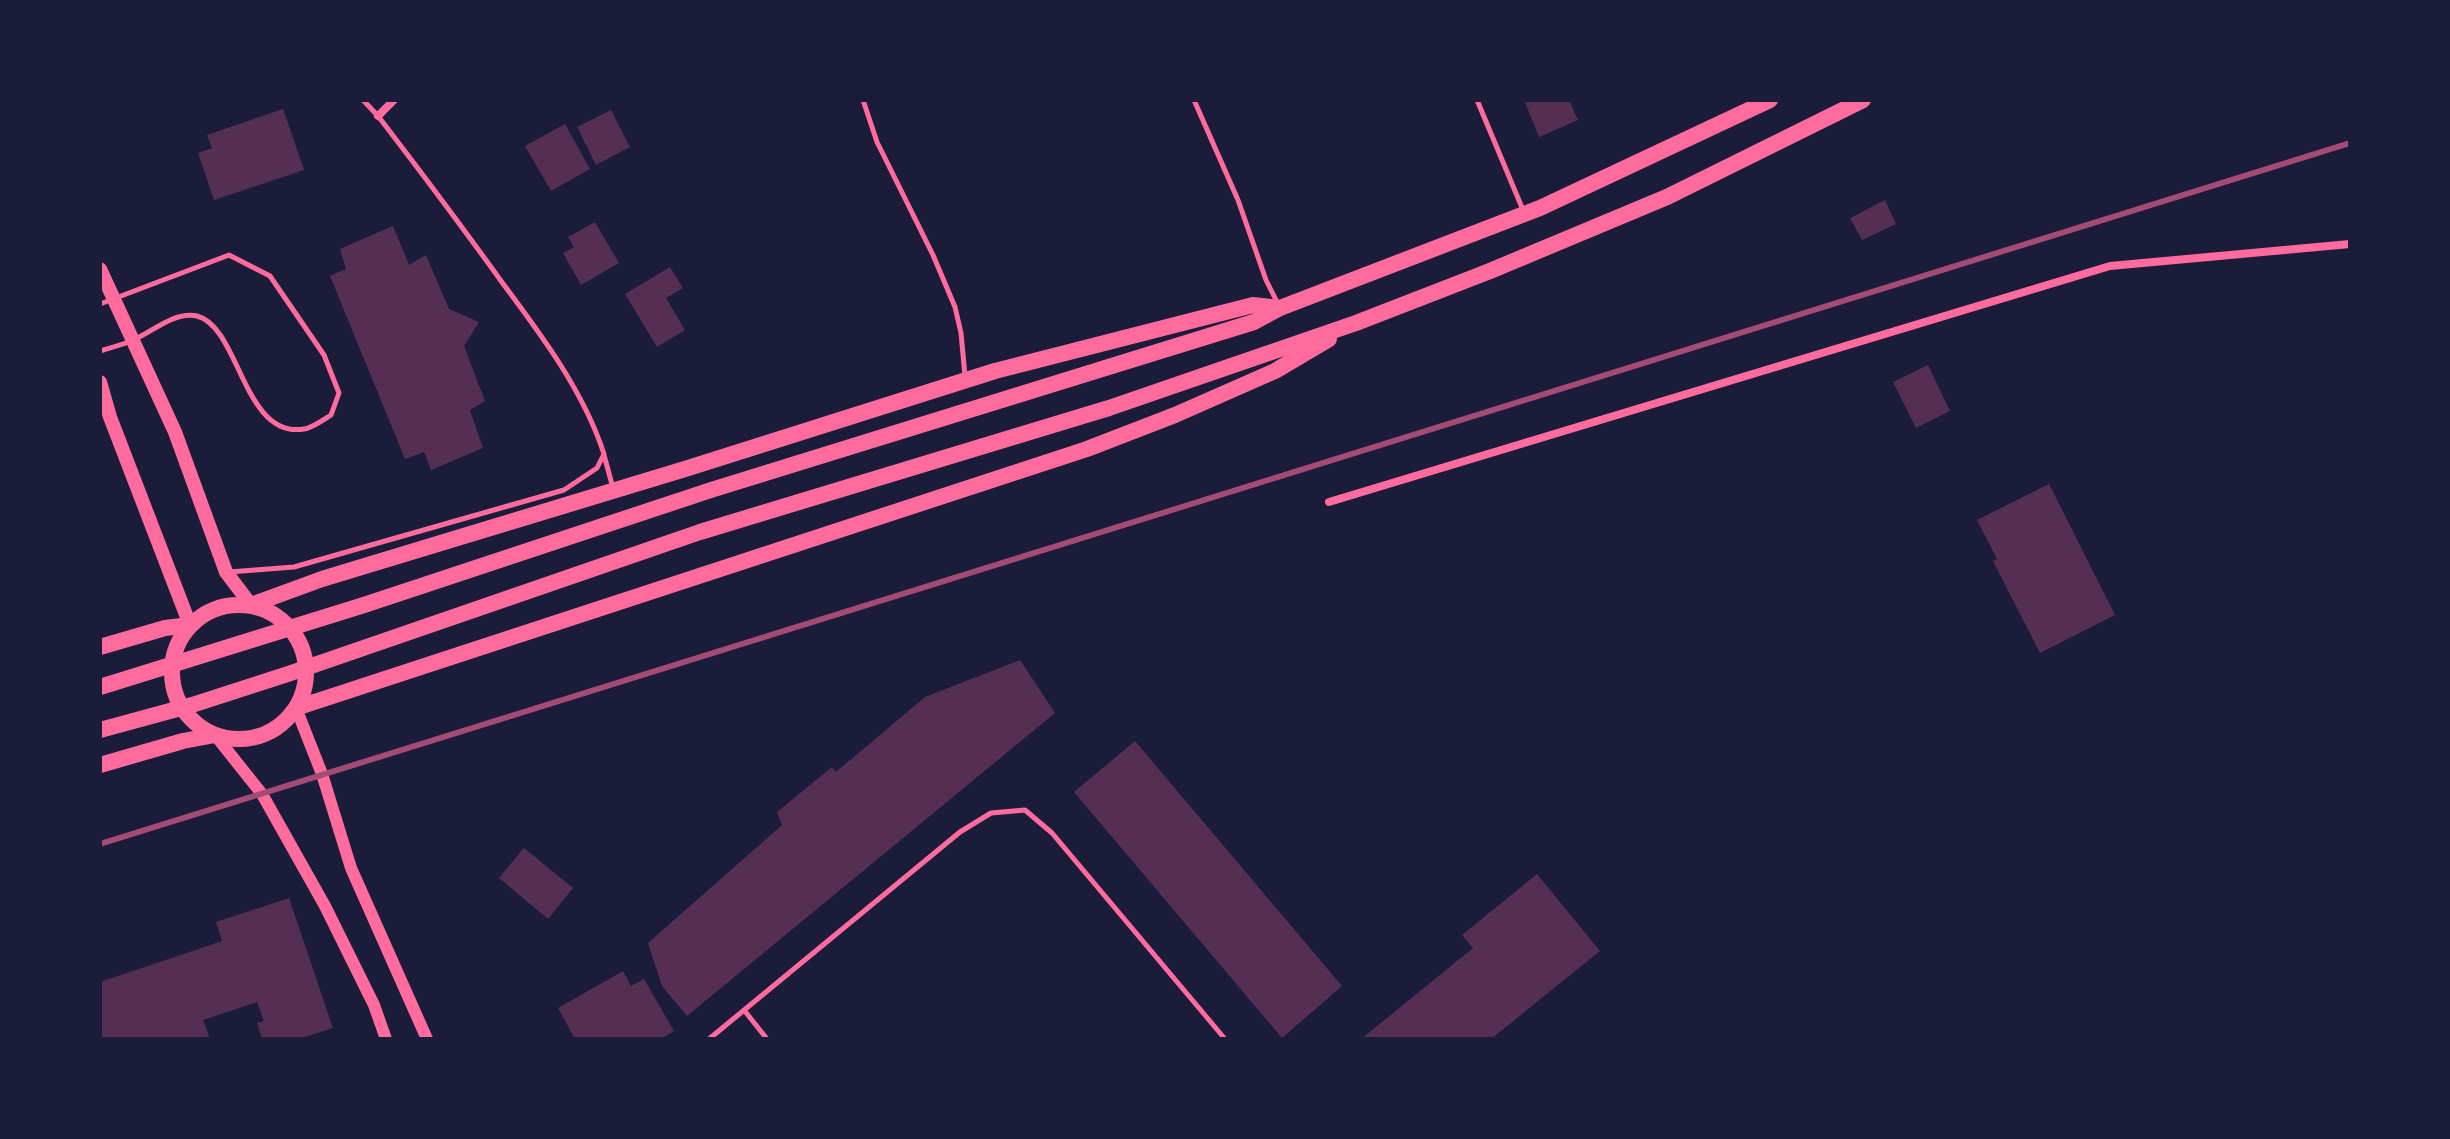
<!DOCTYPE html>
<html>
<head>
<meta charset="utf-8">
<style>
  body { margin:0 }
  #map { position:relative; width:2450px; height:1139px; overflow:hidden; background:#1b1b3a; font-family:Commissioner,sans-serif }
  canvas { display:block }
  .frame { position:absolute; inset:0; border:102px solid #1b1b3a; pointer-events:none }
</style>
</head>
<body>
<div id="map">
<canvas width="2450" height="1139"></canvas>
<div class="frame"></div>
</div>
<script>
const context = document.querySelector('canvas').getContext('2d');
context.lineJoin = 'round';
function fillPath(path, color) { context.fillStyle = color; context.fill(path, 'evenodd'); }
function trace(path, color, width, dash) { context.strokeStyle = color; context.lineWidth = width; context.lineCap = dash ? 'butt' : 'round'; context.setLineDash(dash || []); context.stroke(path); }
const building = new Path2D(`
  M1524,100H1569L1578,120L1539,137Z
  M283,109L304,170L214,200L198,153L212,148L207,135Z
  M611,110L630,147L596,165L577,127Z
  M565,124L590,169L551,191L525,146Z
  M1885,200L1896,224L1862,240L1850,218Z
  M595,222L619,263L581,285L563,253L574,247L568,237Z
  M393,226L409,265L426,255L449,309L479,322L464,346L485,401L470,410L483,448L431,470L424,452L405,459L330,276L346,269L340,249Z
  M670,267L683,288L666,298L685,330L657,347L625,294Z
  M1928,365L1950,411L1916,428L1893,382Z
  M2049,484L2115,615L2040,653L1993,561L1997,559L1977,520Z
  M1020,660L1055,713L687,1016L662,986L648,943L782,825L777,812L832,767L836,772L925,697Z
  M1135,741L1342,986L1282,1038L1074,792Z
  M524,848L573,888L548,919L499,878Z
  M1537,874L1600,951L1491,1039H1361L1473,948L1462,935Z
  M289,898L333,1028L299,1039H262L257,1023L264,1021L257,1002L203,1020L210,1039H100V982L222,941L216,922Z
  M623,971L631,986L644,979L674,1031L661,1039H575L558,1008Z`);
const service = new Path2D(`
  M863,100L877,142L933,255L955,307L961,333L965,376
  M1194,100L1238,200L1266,280L1277,302
  M1477,100L1523,210
  M100,304L229,255L270,276L324,355L339,393L331,415C323,420 312,428 304,429C243,439 240,327 197,316C173,311 150,334 129,342C120,345 110,348 100,351
  M604,455L613,488
  M229,572L294,567L564,490L597,468L604,454C584,392 542,336 504,285C463,228 421,172 378,116L363,100
  M744,1010L767,1039
  M709,1039L960,832L991,813L1025,810L1052,833L1225,1039`);
const minor = new Path2D(`
  M378,116L394,100
  M1329,502L2110,266L2350,244`);
const tertiary = new Path2D(`
  M296,708L322,774L351,868L427,1039
  M215,735L262,794L325,906L374,1005L386,1039`);
const secondary = new Path2D(`
  M100,269L175,432L226,572L251,605
  M100,382L110,417L190,625`);
const trunk = new Path2D(`
  M172 672a67 67 0 1 1 134 0a67 67 0 1 1-134 0Z
  M251,605L322,579L685,469L995,371L1253,305L1280,308
  M100,647L165,628L190,625
  M100,687L364,605L711,490L1254,322L1280,308L1540,208L1770,100
  M296,708L1087,449L1175,415L1275,371L1329,339
  M100,730L192,705L288,674L700,532L1109,408L1356,323L1490,271L1667,197L1863,100
  M100,765L183,741L215,735`);
const rail = new Path2D(`
  M100,844L2350,143`);
fillPath(building, '#542f53');
trace(service, '#ff6b9d', 5);
trace(minor, '#ff6b9d', 8);
trace(tertiary, '#ff6b9d', 12);
trace(secondary, '#ff6b9d', 14);
trace(trunk, '#ff6b9d', 16);
trace(rail, '#a44b75', 6);
</script>
</body>
</html>
